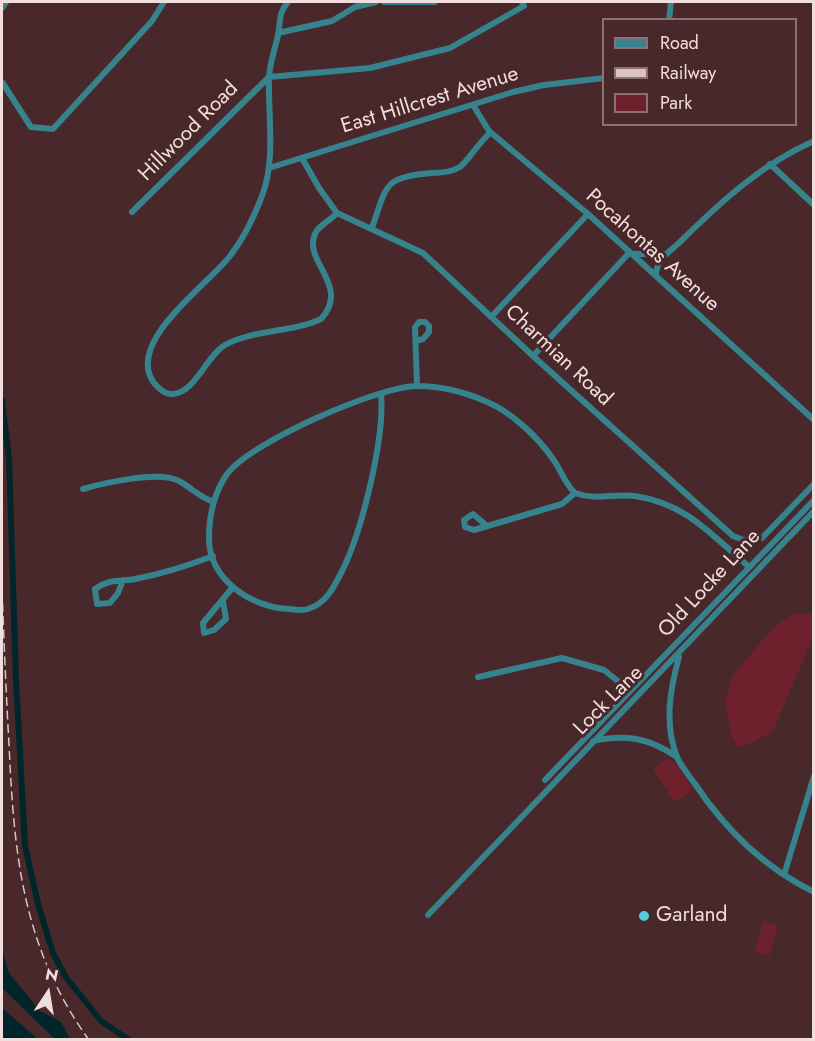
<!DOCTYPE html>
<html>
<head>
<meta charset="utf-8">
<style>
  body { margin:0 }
  #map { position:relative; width:815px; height:1041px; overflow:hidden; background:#48282a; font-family:Jost,sans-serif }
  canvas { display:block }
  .frame { position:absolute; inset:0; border:3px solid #f2dddd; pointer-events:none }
  .legend { position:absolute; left:602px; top:18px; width:195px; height:108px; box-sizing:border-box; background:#48282a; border:2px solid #8c7072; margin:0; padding:8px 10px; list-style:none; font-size:18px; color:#f2dddd }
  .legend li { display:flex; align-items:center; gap:12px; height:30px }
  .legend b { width:30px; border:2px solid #8c7072 }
  .north { position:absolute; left:18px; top:963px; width:60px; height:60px; -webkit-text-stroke:4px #48282a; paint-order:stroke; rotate:12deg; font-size:16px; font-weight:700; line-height:24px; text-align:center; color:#f2dddd }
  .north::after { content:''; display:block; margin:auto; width:21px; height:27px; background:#f2dddd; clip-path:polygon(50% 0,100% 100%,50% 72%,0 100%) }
</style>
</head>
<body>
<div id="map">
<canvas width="815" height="1041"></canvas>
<div class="frame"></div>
<ul class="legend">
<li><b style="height:8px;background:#36838d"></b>Road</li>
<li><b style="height:8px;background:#d9c3c3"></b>Railway</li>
<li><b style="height:16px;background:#6e212c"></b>Park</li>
</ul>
<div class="north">N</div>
</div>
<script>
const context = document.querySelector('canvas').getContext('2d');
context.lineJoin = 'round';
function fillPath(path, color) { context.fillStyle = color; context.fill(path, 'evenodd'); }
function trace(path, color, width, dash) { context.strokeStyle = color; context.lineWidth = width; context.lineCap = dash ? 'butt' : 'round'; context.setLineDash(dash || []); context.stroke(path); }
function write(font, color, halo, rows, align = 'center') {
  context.font = font + ' Jost,sans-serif'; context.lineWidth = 6; context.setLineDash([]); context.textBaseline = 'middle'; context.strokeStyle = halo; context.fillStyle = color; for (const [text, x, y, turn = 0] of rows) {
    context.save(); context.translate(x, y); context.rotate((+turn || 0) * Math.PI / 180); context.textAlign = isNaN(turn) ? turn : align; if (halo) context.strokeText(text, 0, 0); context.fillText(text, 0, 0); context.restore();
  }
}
const green = new Path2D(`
  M793,614H813V637L772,733L738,748L731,734L725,702L732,676L775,626Z
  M668,758L676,763L693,790L675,802L653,769Z
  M764,921L778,926L769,956L754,951Z`);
const water = new Path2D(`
  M2,949L9,973L40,1011L61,1022L70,1039H55L2,988Z
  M2,1008L38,1039H2Z`);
const canal = new Path2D(`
  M2,400L9,458L16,679L25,846L38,904L53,953L65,976L101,1021L129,1040`);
const street = new Path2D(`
  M288,2C278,13 281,21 278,35C275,50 269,64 269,79C268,118 276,159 262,196C254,217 244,238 230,256C209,284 124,342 154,383C159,389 165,395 173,394C196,392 206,356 225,345C254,329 291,333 321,319C352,285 300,260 316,232C321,224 331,220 337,213
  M384,2H435
  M2,8L6,2
  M669,20L671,2
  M278,33L332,21L355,7L376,2
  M269,77L370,68L450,48L524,6L522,2
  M2,82L31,127L53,129L152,21L164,2
  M473,105L489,131L588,214L814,420
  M302,158L319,188L337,213L423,253L533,356L733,536L749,542L762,538L814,484
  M770,164L814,205
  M269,168L513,92L544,85L604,78
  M132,212L269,77
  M372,228C387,185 383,177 432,173C441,173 452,172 460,167C467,162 480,141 490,133
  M634,254H665
  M656,274C657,257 672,251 683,239C723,200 762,164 814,141
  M491,317L588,214
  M416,341L423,339L429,332V326L425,322H419L415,327L417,386
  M533,356L630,252
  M381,394C385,437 363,525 345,565C336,583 328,603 308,609C302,611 296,610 290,609C252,608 209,580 209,538C209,516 214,493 227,474C251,442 378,386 418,386C441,386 464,392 485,401C510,411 537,436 553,459C561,470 565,484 575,493C596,501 615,493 635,496C687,504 710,534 748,566
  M83,489C104,483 160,470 179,481C192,488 199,497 214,502
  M486,525L473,514L464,520L465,527L474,530L562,504L575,493
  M123,580L118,593L110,603L97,604L95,589C108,579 119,582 135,579C162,574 187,566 213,556
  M223,601L226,619L214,630L204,633L203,623L233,587
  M679,657C670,689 664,724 677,757C681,766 689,776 695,784C725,829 765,868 814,892
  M478,677L562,658L604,670L629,690
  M593,741C627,734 649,738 677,757
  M545,780L814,500
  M784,875L814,776
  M428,915L813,512`);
const rail = new Path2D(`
  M2,589C4,641 6,693 9,744C14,854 22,947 89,1040`);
const markers = [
  [644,916,6,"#53cbda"]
];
const streetNames = [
  ["East Hillcrest Avenue",430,101,-17],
  ["Hillwood Road",189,132,-45],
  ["Pocahontas Avenue",652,251,42],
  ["Charmian Road",558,356,43],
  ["Old Locke Lane",710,584,-47],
  ["Lock Lane",609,701,-45]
];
const poiNames = [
  ["Garland",656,916]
];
fillPath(green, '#6e212c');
fillPath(water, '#00262b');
trace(canal, '#00262b', 6);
trace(street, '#36838d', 6);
trace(rail, '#d9c3c3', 1.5, [9, 4.5]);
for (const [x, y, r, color] of markers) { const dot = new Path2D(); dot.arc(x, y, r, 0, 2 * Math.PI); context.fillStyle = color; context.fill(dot); trace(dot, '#48282a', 2); }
write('21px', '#f2dddd', '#48282a', streetNames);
write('21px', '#f2dddd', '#48282a', poiNames, 'left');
</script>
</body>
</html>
